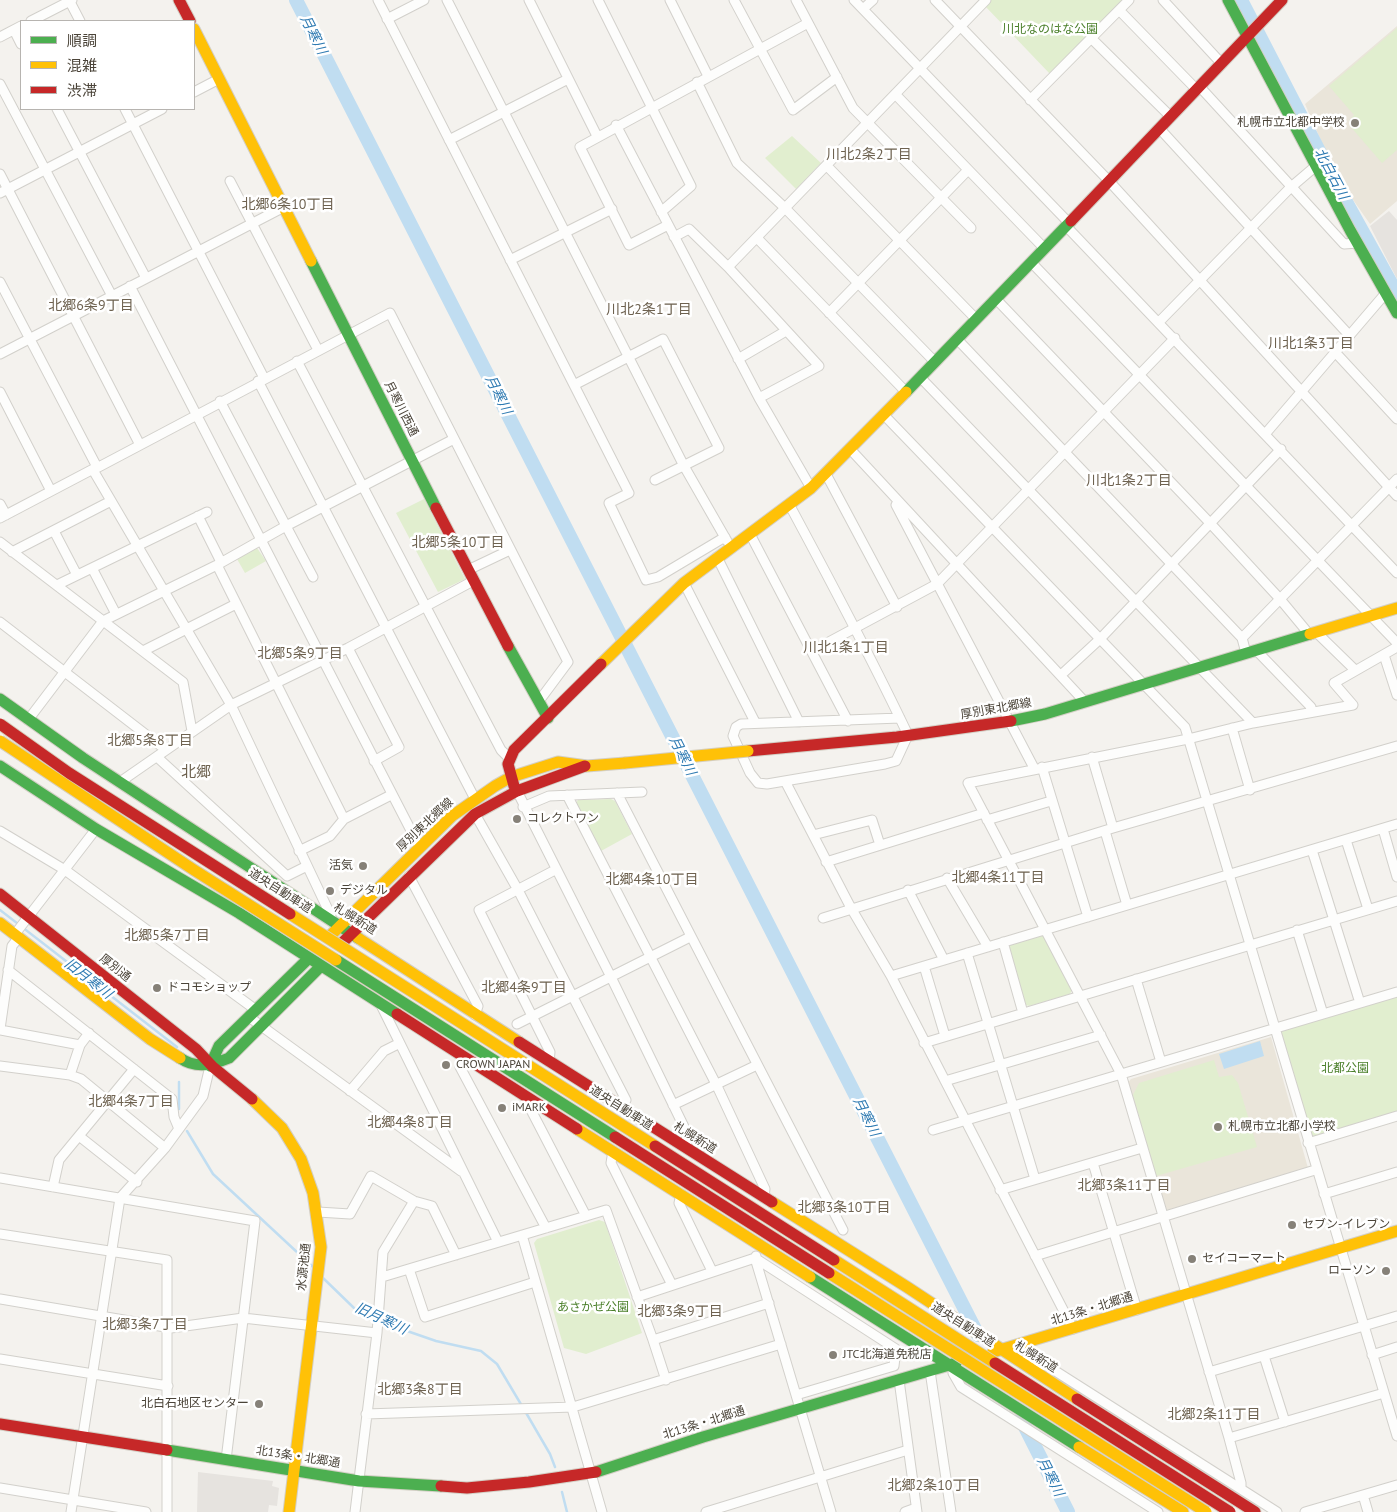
<!DOCTYPE html>
<html>
<head>
<meta charset="utf-8">
<style>
  body { margin:0 }
  #map { position:relative; width:1397px; height:1512px; overflow:hidden; background:#f4f2ee; font-family:"PT Sans","Noto Sans JP",sans-serif }
  canvas { display:block }
  .legend { position:absolute; left:20px; top:20px; width:175px; height:90px; box-sizing:border-box; background:#fff; border:1px solid #b7b4b0; margin:0; padding:6px 9px; list-style:none; font-size:15px; color:#4b4439 }
  .legend li { display:flex; align-items:center; gap:10px; height:25px }
  .legend b { width:25px; border:1px solid #b7b4b0 }
</style>
</head>
<body>
<div id="map">
<canvas width="1397" height="1512"></canvas>
<ul class="legend">
<li><b style="height:6px;background:#4caf50"></b>順調</li>
<li><b style="height:6px;background:#ffc107"></b>混雑</li>
<li><b style="height:6px;background:#c62828"></b>渋滞</li>
</ul>
</div>
<script>
const context = document.querySelector('canvas').getContext('2d');
context.lineJoin = 'round';
function fillPath(path, color) { context.fillStyle = color; context.fill(path, 'evenodd'); }
function trace(path, color, width, dash) { context.strokeStyle = color; context.lineWidth = width; context.lineCap = dash ? 'butt' : 'round'; context.setLineDash(dash || []); context.stroke(path); }
function write(font, color, halo, rows, align = 'center') {
  context.font = font + ' "PT Sans","Noto Sans JP",sans-serif'; context.lineWidth = 5; context.setLineDash([]); context.textBaseline = 'middle'; context.strokeStyle = halo; context.fillStyle = color; for (const [text, x, y, turn = 0] of rows) {
    context.save(); context.translate(x, y); context.rotate((+turn || 0) * Math.PI / 180); context.textAlign = isNaN(turn) ? turn : align; if (halo) context.strokeText(text, 0, 0); context.fillText(text, 0, 0); context.restore();
  }
}
const education = new Path2D(`
  M1397,26V201L1370,224L1349,194L1325,150L1305,104Z
  M1271,1037L1308,1168L1164,1211L1126,1085L1131,1079Z`);
const green = new Path2D(`
  M991,0H1123L1050,74L985,6Z
  M1397,28V150L1382,163L1350,126L1352,124L1349,121L1354,115L1329,86Z
  M792,136L821,163L796,189L765,158Z
  M424,499L465,579L438,592L396,513Z
  M257,548L266,561L245,573L237,559Z
  M611,799L615,801L632,834L601,851L576,803L578,800Z
  M1042,936L1045,937L1072,990L1070,994L1029,1006L1026,1005L1009,948L1010,945Z
  M1397,995V1112L1311,1138L1279,1032Z
  M1214,1060L1219,1077L1232,1075L1238,1083L1257,1147L1156,1176L1133,1095L1139,1083Z
  M599,1220L605,1222L642,1333L586,1354L564,1348L534,1243L537,1239Z`);
const parking = new Path2D(`
  M1389,211L1397,220V279L1370,226Z
  M198,1472L273,1481L272,1486L279,1488L277,1506L269,1505L268,1512H197Z`);
const water = new Path2D(`
  M1260,1041L1264,1056L1224,1069L1219,1054Z`);
const stream = new Path2D(`
  M0,910L177,1047
  M179,1109V1082
  M187,1131L213,1174L313,1267
  M322,1277L354,1308L376,1319
  M381,1322L436,1341L481,1351L497,1364L522,1406
  M525,1411L550,1454L555,1467
  M562,1492L567,1512`);
const river = new Path2D(`
  M296,0L978,1335
  M1241,0L1335,182L1397,294
  M1021,1419L1068,1512`);
const street = new Path2D(`
  M69,0L80,21
  M378,0L629,493L609,503L646,580L658,577L725,537
  M447,0L684,466L727,541
  M529,0L597,136
  M598,0L691,186L661,212
  M670,0L708,76
  M734,0L793,110L837,77
  M796,0L853,108L971,228
  M854,0L1069,223
  M935,0L1109,181L1397,496
  M1163,0L1222,64
  M863,9L873,0
  M1119,10L1197,90
  M387,19L424,0
  M31,21L72,0
  M14,30L21,44
  M0,37L21,26
  M1091,38L1171,117
  M697,82L737,163L785,208L935,362
  M0,84L112,296
  M1200,87L1344,244L1358,243
  M194,92L219,79
  M895,94L1044,248
  M1030,100L1129,0
  M57,109L146,278
  M125,109L264,378
  M616,125L759,398L811,488
  M1160,129L1349,335
  M449,140L568,79
  M827,166L976,319
  M0,174L140,445
  M230,181L318,350
  M0,193L162,109
  M668,225L629,245L580,147L808,23
  M1066,226L1397,573
  M674,237L689,229L728,267L819,366L759,398
  M757,238L906,392
  M510,260L612,209
  M1031,262L1397,643
  M728,267L986,0
  M0,282L97,467L0,518
  M130,286L420,848
  M996,299L1210,523L1280,599L1309,634
  M829,313L968,170
  M1159,322L1290,188L1317,165
  M957,339L1242,638
  M1335,352L1397,419
  M0,354L284,207
  M738,359L786,331
  M297,361L501,750L508,757
  M920,377L1253,723
  M258,381L475,799
  M574,385L663,339L719,448L655,480
  M0,392L51,491
  M220,401L313,577
  M884,415L1185,727L1397,1436
  M1266,433L1385,294
  M851,450L1085,702
  M826,474L897,607
  M0,504L6,515
  M789,504C830,580 871,657 908,735L896,761L885,764L767,784L758,783L750,773L733,736L736,727L741,724L900,718
  M896,505L1034,768
  M198,516L221,562
  M54,531L77,575
  M750,534L848,721
  M0,542L183,682L192,731
  M12,552L111,501
  M717,557L799,722
  M217,565L344,819
  M92,568L116,614
  M468,570L510,550
  M684,583L755,722
  M57,585L207,512
  M0,622L166,750
  M1316,632L1355,670
  M348,648L399,747L374,761
  M1256,650L1311,707L1310,712
  M143,651L236,604
  M812,651L937,584L1175,338
  M1246,653L1242,638L1397,479
  M1384,655L1397,695
  M1061,675L1100,639L1281,449
  M28,720L103,621L217,565L286,526L454,439
  M1232,728L1250,790
  M157,757L287,876L307,866
  M1092,757L1113,828
  M1042,767L1088,917
  M785,781L851,908L891,976L1073,1329
  M120,782L231,705L348,648L473,581
  M517,791L611,977L687,1133L686,1148
  M617,793L843,1230
  M567,795L717,1086L765,1189L764,1198
  M523,807L549,796L642,792
  M475,814L518,890L626,1100L623,1108
  M987,820L1051,801
  M1383,829L1397,877
  M0,831L65,870L256,1010
  M1105,831L1127,905
  M813,835L872,820L880,845
  M1346,840L1368,909
  M1312,850L1360,1003
  M299,851L330,836L344,819L391,795
  M826,862L984,813
  M409,876L478,1006L475,1015
  M947,878L988,947
  M908,890L944,960
  M331,916L231,705L93,470L390,313L568,662L539,701
  M823,918L1113,828L1397,746
  M1297,930L1323,1014
  M15,934L96,829
  M1003,942L1023,1013
  M967,953L1035,1179
  M924,966L945,1036
  M8,970L172,1099L174,1117L179,1129
  M891,976L1397,824
  M1136,979L1161,1062
  M382,1007L498,1242
  M249,1017L461,1171
  M517,1024L690,937
  M0,1029L12,946L19,937
  M0,1030L80,1045
  M924,1043L1397,901
  M462,1056L460,1067L546,1228
  M549,1062L550,1052L479,910L555,870
  M0,1066L70,1075L81,1079L165,1148
  M70,1075L80,1045L89,1033
  M945,1081L1101,1035
  M350,1091L384,1051L398,1044
  M535,1101L531,1110L586,1216
  M673,1105L757,1065
  M933,1130L1397,992
  M79,1136L137,1182
  M1308,1143L1397,1116
  M613,1151L611,1163L672,1285
  M1093,1163L1137,1310
  M0,1178L255,1221L226,1460
  M53,1187L59,1160L134,1069
  M1000,1190L1142,1148
  M681,1194L679,1203L712,1271
  M1324,1194L1397,1172
  M318,1212L350,1214L371,1176L414,1201L432,1206L456,1255
  M0,1234L167,1260V1512
  M522,1235L602,1512
  M756,1256L755,1258L896,1349L894,1366L796,1395
  M1035,1256L1315,1170
  M409,1269L425,1317L535,1282
  M382,1277L606,1210L653,1340
  M637,1297L755,1258L831,1512
  M0,1299L171,1328L243,1318L377,1333
  M1372,1355L1397,1347
  M1264,1356L1285,1422
  M0,1359L168,1386
  M1026,1359L1049,1367L1277,1512
  M930,1371L951,1512
  M1209,1372L1397,1316
  M953,1373L961,1387L1158,1512
  M666,1380L653,1340L769,1303
  M899,1380L917,1512
  M366,1414L573,1407L781,1344
  M1229,1438L1384,1393
  M0,1488L146,1512
  M1241,1489V1483L1229,1438L1121,1074L968,783L1188,739L1253,723L1353,705L1334,683L1397,647
  M1363,1495L1368,1512
  M71,1512L120,1198L165,1148L203,1096L210,1066
  M355,1512L377,1333L383,1252L414,1201
  M706,1512L908,1450
  M905,1512L916,1508
  M1305,1512L1397,1485`);
const fast = new Path2D(`
  M1228,0L1350,230L1397,313
  M311,261L436,508
  M906,392L1071,221
  M508,646L548,718
  M0,699L83,758L358,938
  M1011,721L1045,714L1310,634
  M0,766L96,829L239,913L397,1014
  M180,1058C196,1069 212,1065 229,1058L321,966
  M210,1066L219,1046L309,958
  M810,1277L1079,1447
  M167,1450L359,1481L441,1486
  M596,1472L703,1437L956,1363`);
const slow = new Path2D(`
  M194,29L311,261
  M1310,634L1397,608
  M601,664L684,583L811,488L906,392
  M0,923L150,1039L180,1058
  M332,934L452,816L495,786L511,777L558,762L587,766L625,763
  M358,938L519,1042
  M252,1099L282,1128L301,1159L313,1193L321,1247L289,1512
  M577,1129L810,1277
  M772,1202L907,1287L1077,1399
  M993,1352L1397,1231
  M1079,1447L1183,1512`);
const jam = new Path2D(`
  M179,0L190,21
  M1071,221L1282,0
  M436,508L508,646
  M748,751L897,737L1011,721
  M514,786L508,764L514,750L601,664
  M0,894L196,1049L213,1067L252,1099
  M343,942L475,814L517,791L585,766
  M397,1014L577,1129
  M519,1042L772,1202
  M1077,1399L1255,1512
  M0,1424L167,1450
  M441,1486L467,1488L529,1482L596,1472`);
const fastBridge = new Path2D(`
  M336,960L615,1137`);
const slowBridge = new Path2D(`
  M0,741L194,870L336,960
  M625,763L748,751
  M290,914L655,1146
  M834,1260L995,1363
  M829,1273L1206,1512`);
const jamBridge = new Path2D(`
  M0,724L69,773L290,914
  M615,1137L829,1273
  M655,1146L834,1260
  M995,1363L1230,1512`);
const markers = [
  [1355,123,5,"#868178"],
  [517,819,5,"#868178"],
  [363,866,5,"#868178"],
  [330,891,5,"#868178"],
  [157,988,5,"#868178"],
  [446,1065,5,"#868178"],
  [502,1108,5,"#868178"],
  [1218,1127,5,"#868178"],
  [1292,1225,5,"#868178"],
  [1192,1259,5,"#868178"],
  [1386,1271,5,"#868178"],
  [833,1355,5,"#868178"],
  [259,1404,5,"#868178"]
];
const parkNames = [
  ["川北なのはな公園",1050,30],
  ["北都公園",1345,1069],
  ["あさかぜ公園",593,1308]
];
const poiNames = [
  ["札幌市立北都中学校",1345,123,"right"],
  ["コレクトワン",527,819],
  ["活気",353,866,"right"],
  ["デジタル",340,891],
  ["ドコモショップ",167,988],
  ["CROWN JAPAN",456,1065],
  ["iMARK",512,1108],
  ["札幌市立北都小学校",1228,1127],
  ["セブン-イレブン",1302,1225],
  ["セイコーマート",1202,1259],
  ["ローソン",1376,1271,"right"],
  ["JTC北海道免税店",843,1355],
  ["北白石地区センター",249,1404,"right"]
];
const streetNames = [
  ["月寒川西通",401,409,63],
  ["厚別東北郷線",996,709,-10],
  ["厚別東北郷線",425,825,-43],
  ["道央自動車道",280,891,32],
  ["札幌新道",355,919,32],
  ["厚別通",115,968,38],
  ["道央自動車道",621,1108,32],
  ["札幌新道",695,1138,32],
  ["水源池通",304,1267,-84],
  ["北13条・北郷通",1092,1309,-17],
  ["道央自動車道",963,1325,32],
  ["札幌新道",1036,1357,32],
  ["北13条・北郷通",704,1423,-17],
  ["北13条・北郷通",298,1457,9]
];
const waterNames = [
  ["月寒川",313,35,63],
  ["北白石川",1331,174,62],
  ["月寒川",498,395,63],
  ["月寒川",682,756,63],
  ["旧月寒川",88,979,38],
  ["月寒川",866,1117,63],
  ["旧月寒川",381,1319,25],
  ["月寒川",1050,1477,63]
];
const neighbourhoodNames = [
  ["川北2条2丁目",869,155],
  ["北郷6条10丁目",288,205],
  ["北郷6条9丁目",91,306],
  ["川北2条1丁目",649,310],
  ["川北1条3丁目",1311,344],
  ["川北1条2丁目",1129,481],
  ["北郷5条10丁目",458,543],
  ["川北1条1丁目",846,648],
  ["北郷5条9丁目",300,654],
  ["北郷5条8丁目",150,741],
  ["北郷4条11丁目",998,878],
  ["北郷4条10丁目",652,880],
  ["北郷5条7丁目",167,936],
  ["北郷4条9丁目",524,988],
  ["北郷4条7丁目",131,1102],
  ["北郷4条8丁目",410,1123],
  ["北郷3条11丁目",1124,1186],
  ["北郷3条10丁目",844,1208],
  ["北郷3条9丁目",680,1312],
  ["北郷3条7丁目",145,1325],
  ["北郷3条8丁目",420,1390],
  ["北郷2条11丁目",1214,1415],
  ["北郷2条10丁目",934,1486]
];
const quarterNames = [
  ["北郷",196,773]
];
fillPath(education, '#eae5da');
fillPath(green, '#e1eecf');
fillPath(parking, '#e6e3df');
fillPath(water, '#c0ddf1');
trace(stream, '#c0ddf1', 2.5);
trace(river, '#c0ddf1', 14);
trace(street, '#d2d0cb', 11);
trace(fast, '#d3cfc5', 13);
trace(slow, '#d3cfc5', 13);
trace(jam, '#d3cfc5', 13);
trace(street, '#fdfdfc', 9);
trace(fast, '#4caf50', 11);
trace(slow, '#ffc107', 11);
trace(jam, '#c62828', 11);
trace(fastBridge, '#d6cebb', 13, []);
trace(slowBridge, '#d6cebb', 13, []);
trace(jamBridge, '#d6cebb', 13, []);
trace(fastBridge, '#4caf50', 11);
trace(slowBridge, '#ffc107', 11);
trace(jamBridge, '#c62828', 11);
for (const [x, y, r, color] of markers) { const dot = new Path2D(); dot.arc(x, y, r, 0, 2 * Math.PI); context.fillStyle = color; context.fill(dot); trace(dot, '#fff', 2); }
write('12px', '#4a7f2a', '#fff', parkNames);
write('12px', '#4b4439', '#fff', poiNames, 'left');
write('12px', '#4b4439', '#fff', streetNames);
write('italic 14px', '#2e7ab2', '#fff', waterNames);
write('14px', '#6e6250', '#fff', neighbourhoodNames);
write('15px', '#6e6250', '#fff', quarterNames);
</script>
</body>
</html>
